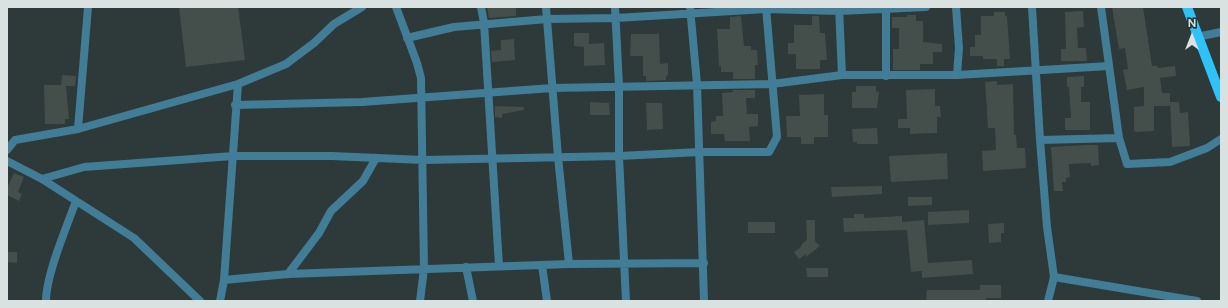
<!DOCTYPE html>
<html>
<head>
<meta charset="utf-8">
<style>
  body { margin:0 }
  #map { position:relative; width:1228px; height:308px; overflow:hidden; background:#2e3939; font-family:Figtree,sans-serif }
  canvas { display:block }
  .frame { position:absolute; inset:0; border:8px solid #dae1e1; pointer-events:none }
  .north { position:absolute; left:1172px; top:16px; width:40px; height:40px; -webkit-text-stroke:3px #252f2f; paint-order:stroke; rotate:0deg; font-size:11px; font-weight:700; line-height:16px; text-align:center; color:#dae1e1 }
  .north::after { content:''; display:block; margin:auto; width:14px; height:18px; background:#dae1e1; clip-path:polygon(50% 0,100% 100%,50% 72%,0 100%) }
</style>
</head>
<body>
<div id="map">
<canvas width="1228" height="308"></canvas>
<div class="frame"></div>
<div class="north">N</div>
</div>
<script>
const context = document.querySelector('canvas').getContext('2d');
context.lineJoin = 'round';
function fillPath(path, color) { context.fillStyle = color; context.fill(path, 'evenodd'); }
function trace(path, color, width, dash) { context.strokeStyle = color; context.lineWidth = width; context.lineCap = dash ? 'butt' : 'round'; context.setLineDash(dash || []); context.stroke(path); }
const building = new Path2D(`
  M179,7H238L245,60L186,67Z
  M487,7H516V16L489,18Z
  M1112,7H1143L1152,66H1158V68L1175,66L1176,76L1160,78L1162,93H1170V106H1154V131L1135,132L1134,130V107L1144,106V87L1127,90L1123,70L1128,69L1125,48L1119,49Z
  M1083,11L1084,27L1077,28L1078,48H1086L1087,61H1061V49H1066L1065,12Z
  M994,12H1005V16H1007L1010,59H1004V66H997V59H983V56H970V47H975V35H981V16H994Z
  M907,15H916V21H923V42L942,44V52H933V64H920V70H893V49H899V28H892V17H907Z
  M741,16L744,46H751V50H757L758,65H755V79H733V72H721V66H719L717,29H730V17Z
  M812,16H819L820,33H825L827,60H820V69H796V54H788V43H794V25H812Z
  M574,33H589V44L604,43L605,65L584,66V47L574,46Z
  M631,34H659L660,64L668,63V75L666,76V80L646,81V76H643V56H630Z
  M514,39L515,60L492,62L491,51L501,50V40Z
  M62,75L76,76L75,86H66L69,119H65V124H45L44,85H61Z
  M1084,76V87H1081V102H1090V130H1065V118H1071L1069,87H1067V77Z
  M997,81V85L1013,84L1014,135H1016L1017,148H1025L1026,168L983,171L982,151L996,150L995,128H988L985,82Z
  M856,86H876V92L879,91L877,108H852V92H856Z
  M935,89V106H940L941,117H937V133L910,134V128H898V119H907L906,90Z
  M733,90H755V98H746L747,114H758V126L749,127L750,141H725L724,134H711V122L716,121V116H723L722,93L733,92Z
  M824,94V115H828V137H814V144H801V137H787L786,116H800L799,95Z
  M590,102L609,103L610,115H590Z
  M1170,102H1179L1180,113L1188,112L1190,146L1172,147Z
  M646,103H662L663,129L647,130Z
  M495,106L524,107V110L502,114V118L495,117Z
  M877,128L878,144H857V142H853L852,129Z
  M1086,145H1098L1099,165L1091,166V163L1069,164L1070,177L1066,178V182H1062L1063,191H1054L1051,147Z
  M947,153L948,179L891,182L889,156Z
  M14,173L24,177L18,192L22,194L19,201L7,195V188Z
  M882,186V194L832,197L831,187Z
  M908,197H932V205L908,206Z
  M969,210V223L928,225V212Z
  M854,214H864V218L902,216V222L924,220L928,263L972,260L973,274L922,278V271L911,272L907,230L844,232L843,218H854Z
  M806,220H815V241L820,246L806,257V254L799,259L794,252L800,248L802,244L807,240Z
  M748,222H775V233H748Z
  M1004,223V233H1001V242L989,243L988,224Z
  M7,252H17V263L7,262Z
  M806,268H828V277H807Z
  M980,285H1001V298H986V301H926L927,290H980Z`);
const minor = new Path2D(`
  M396,7L417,63L421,78L424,269L420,301
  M481,7L484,23L499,266
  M546,7L558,157L569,264
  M615,7L619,86V156L626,301
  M690,7L697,84L704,301
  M839,7L842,75
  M886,7V76
  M956,7L959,48L957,75
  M1032,7L1040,140L1047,227L1054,277L1048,301
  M1101,7L1119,138
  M1197,37L1221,32
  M407,38L454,27L547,19L616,18L766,9L839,11L926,7
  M235,105L362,102L552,88L772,84L842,75H957L1109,66
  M78,129L88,7
  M1040,140L1119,138L1127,164L1170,162L1207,148L1221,139
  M7,150L15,140L78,129L238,84L286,64L314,43L334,24L362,7
  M7,161L42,179L134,238L200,301
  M42,179L84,167L233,156H332L423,160L619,156L700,152H769L777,137L766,7
  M542,265L547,301
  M466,267L473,301
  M288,274L319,233L331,211L363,181L376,158
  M1054,277L1197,301
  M224,280L288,274L569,264L704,263
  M46,301C46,275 67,226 76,201
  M220,301L224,280L238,84`);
const primary = new Path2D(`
  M1187,7L1221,97`);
fillPath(building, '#444e4a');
trace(minor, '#427d97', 8);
trace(primary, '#2ec2f7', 10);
</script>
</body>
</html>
